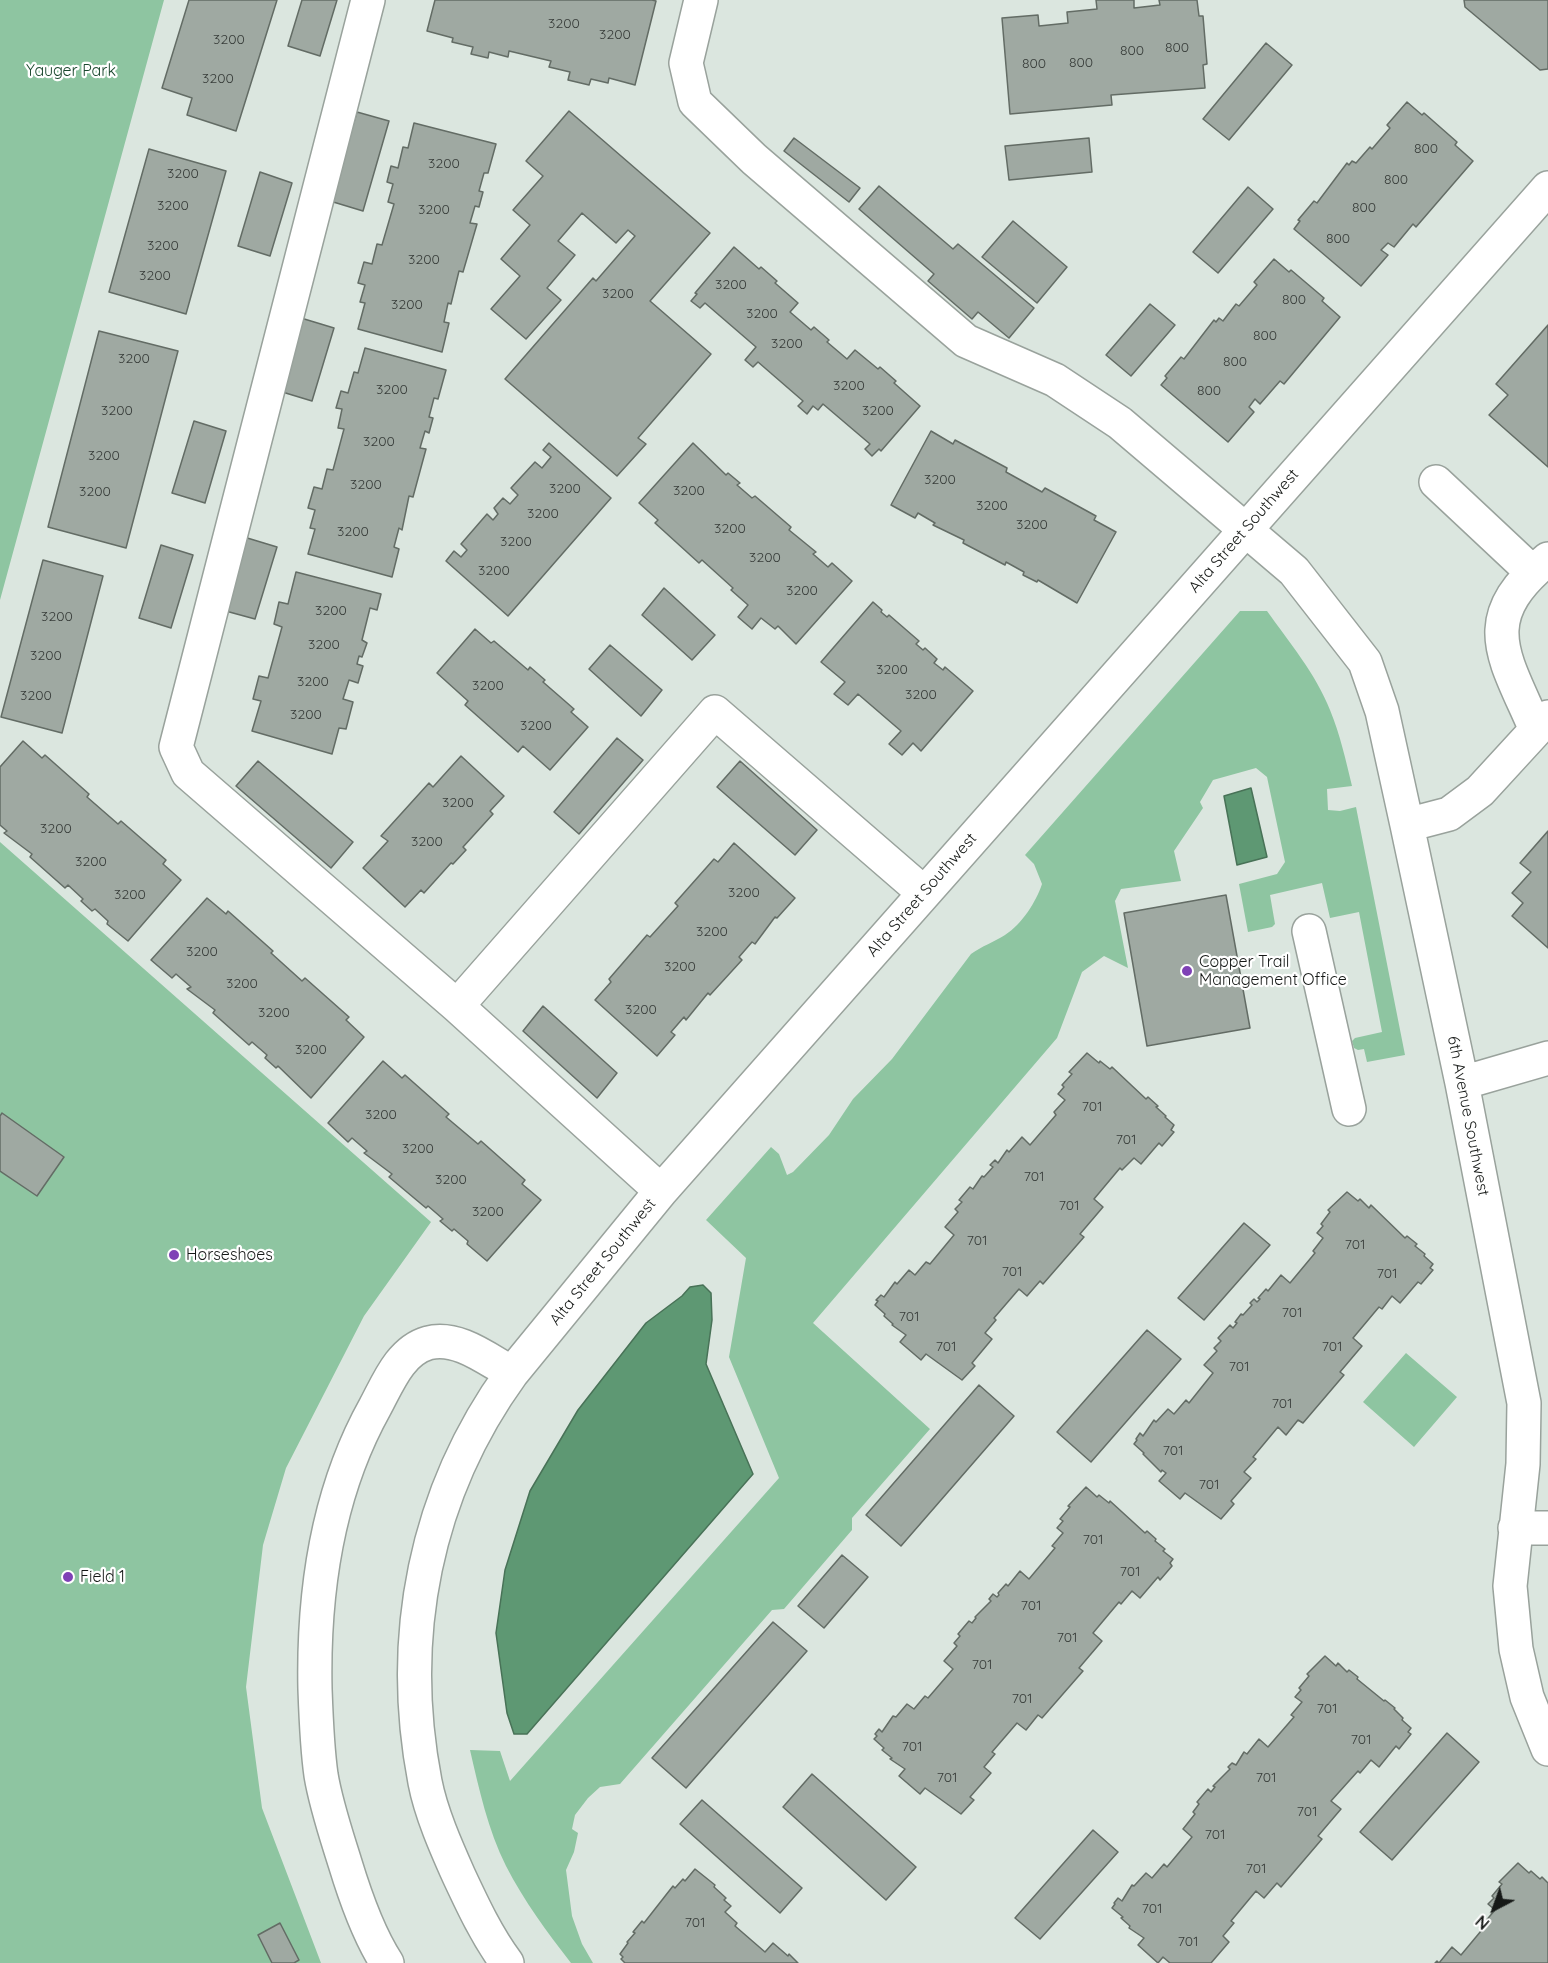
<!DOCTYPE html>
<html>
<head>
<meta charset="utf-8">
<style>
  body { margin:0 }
  #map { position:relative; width:1548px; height:1963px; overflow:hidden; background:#dbe6df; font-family:Quicksand,sans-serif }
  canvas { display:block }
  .north { position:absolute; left:1464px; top:1879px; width:60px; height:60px; -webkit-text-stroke:4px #fff; paint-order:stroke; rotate:221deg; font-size:16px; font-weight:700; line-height:24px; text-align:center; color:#161917 }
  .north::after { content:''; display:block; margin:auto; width:21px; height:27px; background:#161917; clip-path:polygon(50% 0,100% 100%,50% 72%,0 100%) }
</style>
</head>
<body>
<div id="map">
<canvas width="1548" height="1963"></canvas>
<div class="north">N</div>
</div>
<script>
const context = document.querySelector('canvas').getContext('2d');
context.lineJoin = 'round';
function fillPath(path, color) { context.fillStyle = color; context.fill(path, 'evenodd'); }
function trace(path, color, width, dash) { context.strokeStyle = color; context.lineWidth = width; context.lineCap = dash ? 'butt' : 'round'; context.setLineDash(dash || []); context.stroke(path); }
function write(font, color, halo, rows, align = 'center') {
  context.font = font + ' Quicksand,sans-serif'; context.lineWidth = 4.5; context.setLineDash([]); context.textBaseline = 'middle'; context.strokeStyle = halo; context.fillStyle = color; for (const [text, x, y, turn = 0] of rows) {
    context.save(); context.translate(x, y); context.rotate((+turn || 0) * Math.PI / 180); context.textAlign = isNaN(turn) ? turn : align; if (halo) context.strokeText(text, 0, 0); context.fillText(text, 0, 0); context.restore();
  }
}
const green = new Path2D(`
  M0,0H164L0,600Z
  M1240,611H1267C1289,642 1316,674 1330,710C1340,734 1346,761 1352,786L1327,789L1328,810L1340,811L1356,807L1405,1055L1367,1062L1364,1049L1358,1050L1354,1048L1352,1041L1355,1038L1382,1032L1359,912L1330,918L1322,883L1270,895L1275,924L1272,927L1248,932L1239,884L1277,874L1285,862L1267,777L1256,768L1213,780L1200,802L1203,808L1174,851L1181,881L1121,889L1115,901L1128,968L1104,956L1082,972L1057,1038L813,1323L930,1429L852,1518V1530L784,1609L772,1610L620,1784L600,1787L588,1798L575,1815L572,1829L578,1833L574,1852L566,1870L572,1916L582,1944L593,1963H571C547,1932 524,1901 506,1866C488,1830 479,1789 470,1750L500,1751L510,1781L779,1478L729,1357L746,1258L706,1220L771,1147L779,1154L787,1175L793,1172L829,1135L853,1099L892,1059L971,954C982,946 994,942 1005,935C1022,924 1036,902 1042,884L1034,864L1025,855Z
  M0,842L431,1222L364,1316L286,1468L263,1545L246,1687L262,1808L321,1963H0Z
  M1406,1353L1457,1397L1414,1447L1363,1402Z`);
const water = new Path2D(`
  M1251,788L1267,857L1237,865L1224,796Z
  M703,1285L711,1293L712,1320L706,1364L753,1474L527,1734H514L507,1713L496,1633L505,1570L530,1491L578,1410L646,1323L682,1296L690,1287Z`);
const building = new Path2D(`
  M189,0H277L236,131L187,115L192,98L162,88Z
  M302,0H337L320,56L288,46Z
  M435,0H652L656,1L635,85L609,78L608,83L591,79L589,85L568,80L570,72L549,67L551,61L509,51L508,57L489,52L488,58L471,54L473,47L452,42L453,38L427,31Z
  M1096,0H1134V8L1160,5L1159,0H1197L1199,16H1203L1207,64L1203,65L1205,88L1111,95L1112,105L1010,114L1002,18L1038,15L1039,26L1068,23L1067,12L1097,9Z
  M1464,0H1548V69L1540,70L1465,7Z
  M1266,43L1292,65L1229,140L1203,119Z
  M1407,102L1422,115L1424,113L1457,142L1455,145L1473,161L1416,227L1413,224L1394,247L1388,243L1381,250L1388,255L1361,286L1294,229L1300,221L1298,220L1314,201L1317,203L1347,163L1349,165L1352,161L1356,163L1370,147L1372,149L1390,128L1387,125Z
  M569,111L710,233L650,301L711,354L638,438L646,444L617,476L505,379L593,278L596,281L635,236L628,230L616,243L582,213L558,241L575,255L547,288L561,300L526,339L491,309L520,276L501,259L530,225L513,210L543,176L526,161Z
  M357,112L389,121L363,211L330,201Z
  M414,123L496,144L488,173H484L479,191L483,192L479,207L475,206L470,223L477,224L463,272L459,271L451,304L448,303L444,322L449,323L442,352L358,329L365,303L360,302L365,285L358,283L364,262L372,264L377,244L382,245L394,204L388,202L393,184L387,182L391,166L398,168L403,147L408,148Z
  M794,138L860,188L849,202L784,151Z
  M1089,138L1092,172L1009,180L1005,146Z
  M149,149L226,171L186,314L109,292Z
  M260,172L292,183L270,256L238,246Z
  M879,186L953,249L958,244L1034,308L1009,338L978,312L972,319L928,281L934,274L859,209Z
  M1248,187L1273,209L1218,273L1193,252Z
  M1013,221L1067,267L1037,303L982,257Z
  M734,247L759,269L761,267L777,281L775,283L798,303L790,312L811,330L814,327L829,340L827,342L847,359L855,350L878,369L880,367L896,381L894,383L920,406L881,451L879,449L872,456L865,449L870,444L823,404L818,410L813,406L807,414L798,406L803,401L758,362L753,367L745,360L756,347L705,303L700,308L691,301L697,294L695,293Z
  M1274,259L1289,272L1291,270L1324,298L1322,301L1340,317L1284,384L1280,381L1260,404L1255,399L1249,407L1254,412L1228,442L1161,385L1167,378L1165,376L1181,357L1184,359L1214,320L1216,322L1219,318L1223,321L1236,304L1239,306L1257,285L1254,282Z
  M1150,304L1175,325L1131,376L1106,355Z
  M301,318L334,328L312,401L279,391Z
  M1548,325V467L1489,415L1508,395L1496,384Z
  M99,331L178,351L126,548L48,527Z
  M365,348L446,370L438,399L434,398L429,417L433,418L429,433L425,431L420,448L426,449L413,497L409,496L402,530L399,528L394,547L399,549L392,577L308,554L315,529L310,528L315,510L308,508L314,487L322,489L327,469L333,470L344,429L338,428L342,409L336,408L341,391L348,393L354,372L358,373Z
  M194,421L226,431L205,503L172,493Z
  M931,431L953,444L955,440L1007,468L1006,472L1042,492L1045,488L1096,516L1094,520L1116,532L1077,603L1038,580L1037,582L1023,575L1024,572L1006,562L1005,565L963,543L964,540L933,525L935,523L918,513L915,518L891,505Z
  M549,443L611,498L508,616L446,561L454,551L461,557L467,550L461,544L487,514L493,520L498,514L494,508L503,498L510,504L518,495L511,488L535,462L542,468L551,457L543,450Z
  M693,443L726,475L728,473L740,483L737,485L752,498L755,496L791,527L789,530L816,552L813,554L828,567L832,563L852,581L796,644L778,626L775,629L761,618L752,629L738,617L748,605L731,590L733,588L702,560L699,563L655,523L658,520L639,503Z
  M244,537L277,547L255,619L222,610Z
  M161,545L193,555L171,628L139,618Z
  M43,560L103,576L62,733L1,717Z
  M296,572L381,594L377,610L370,608L362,640L367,643L362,657L359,656L357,664L363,666L358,683L349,680L343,699L353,702L346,729L339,728L332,754L252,731L261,701L253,699L259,676L268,678L282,627L274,624L279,602L288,604Z
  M664,588L715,635L692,660L642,615Z
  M873,602L882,610L881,612L887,617L889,615L919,641L916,644L923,650L925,648L937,659L934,663L943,670L945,667L973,691L921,751L913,743L902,755L889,744L901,731L858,694L848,705L834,694L845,682L821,662Z
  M475,629L491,643L494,641L528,670L530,667L545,680L543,682L574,709L571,712L588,727L550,770L523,746L518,752L465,705L468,701L437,673Z
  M610,645L662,690L641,716L589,669Z
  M617,738L643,760L579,834L554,812Z
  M23,741L42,758L45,755L89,794L87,797L118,824L121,821L166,860L163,864L181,880L128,941L107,924L108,921L95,909L92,911L81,901L83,899L68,885L65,888L30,857L32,854L4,833L7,831L0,825V767Z
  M461,756L504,796L490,811L493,814L463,847L466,850L453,864L451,863L424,893L421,890L405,907L363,868L388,841L381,836L429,783L433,787Z
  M258,761L353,842L331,868L236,786Z
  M740,761L817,830L795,855L717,787Z
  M1548,831V948L1512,916L1523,903L1512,893L1531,872L1520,863Z
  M734,843L795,898L777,918L775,917L755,944L752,942L739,957L742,960L710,995L708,993L686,1020L684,1017L671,1032L675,1035L657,1056L595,1000L611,982L609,979L647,935L650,937L678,906L675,903L714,859L718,862Z
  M1226,895L1250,1028L1147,1046L1124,913Z
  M207,898L226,914L228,911L273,951L271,953L302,981L305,978L349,1017L346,1020L364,1037L311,1098L278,1066L276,1068L265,1058L267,1055L252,1042L249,1045L213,1013L215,1010L187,989L191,987L176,974L172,978L151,960Z
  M543,1006L617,1073L597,1098L523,1031Z
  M1087,1053L1099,1063L1100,1061L1110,1069L1112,1067L1146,1099L1148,1097L1158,1106L1156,1107L1166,1116L1165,1117L1174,1125L1171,1130L1174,1132L1162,1146L1159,1143L1141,1164L1134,1158L1122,1170L1120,1168L1094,1199L1103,1207L1080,1234L1084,1237L1043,1284L1040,1281L1027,1296L1019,1289L994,1318L996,1320L985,1333L992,1339L972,1363L975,1366L962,1380L926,1354L921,1360L900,1342L906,1335L892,1325L893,1324L884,1316L885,1314L875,1305L878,1301L876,1300L881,1295L884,1297L895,1282L897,1284L909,1270L915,1275L926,1262L930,1264L954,1235L945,1227L958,1212L955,1209L962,1202L959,1200L970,1187L973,1189L982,1176L984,1177L993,1167L990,1165L995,1160L998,1163L1007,1150L1009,1152L1022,1137L1030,1145L1056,1115L1054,1112L1065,1100L1058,1094L1064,1087L1062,1085L1072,1074L1069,1072Z
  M383,1061L402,1078L405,1075L449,1114L446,1117L478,1144L481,1141L525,1180L522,1184L541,1200L487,1261L467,1244L468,1241L454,1229L452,1231L440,1221L443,1219L428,1206L426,1208L389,1177L392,1174L364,1153L367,1151L352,1138L348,1142L328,1123Z
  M2,1113L64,1157L37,1196L0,1171V1116Z
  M1347,1192L1358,1201L1360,1199L1369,1208L1371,1205L1405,1238L1407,1236L1417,1244L1415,1246L1425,1254L1424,1256L1433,1264L1430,1268L1433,1270L1421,1284L1418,1282L1400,1303L1392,1296L1382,1309L1379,1307L1353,1338L1362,1346L1340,1372L1344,1375L1303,1423L1298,1420L1286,1435L1278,1427L1253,1457L1256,1459L1244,1472L1251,1478L1231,1501L1234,1504L1221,1519L1185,1493L1180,1499L1159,1481L1166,1473L1162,1470L1161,1472L1143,1454L1144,1453L1134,1444L1137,1440L1136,1439L1140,1433L1143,1436L1154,1420L1156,1422L1168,1409L1174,1414L1186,1400L1189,1403L1213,1373L1204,1365L1217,1351L1214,1348L1221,1341L1218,1338L1230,1325L1233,1328L1237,1323L1235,1322L1241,1314L1243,1315L1252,1305L1250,1303L1254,1299L1257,1302L1260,1299L1258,1298L1266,1289L1268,1291L1281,1275L1290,1283L1315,1253L1313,1251L1323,1238L1317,1233L1323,1226L1321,1224L1330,1212L1328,1210Z
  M1244,1223L1270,1245L1204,1320L1178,1298Z
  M1147,1330L1181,1359L1091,1462L1057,1432Z
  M979,1385L1014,1416L901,1546L866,1515Z
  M1086,1487L1097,1497L1099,1495L1109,1503L1110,1501L1145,1533L1147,1531L1156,1539L1155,1541L1165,1549L1163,1551L1173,1559L1170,1563L1172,1566L1160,1580L1158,1577L1140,1598L1132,1591L1121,1604L1119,1602L1093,1633L1102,1641L1079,1668L1083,1671L1042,1718L1038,1715L1026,1730L1017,1723L992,1752L995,1754L984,1767L991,1773L970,1797L974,1800L961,1814L925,1788L920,1794L899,1776L905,1769L890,1759L892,1758L882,1750L884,1748L874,1739L877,1736L875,1734L879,1729L882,1732L893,1716L896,1717L907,1704L914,1709L925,1696L928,1698L953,1669L944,1661L957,1646L954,1643L960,1636L958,1634L969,1621L972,1623L976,1618L975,1617L991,1601L989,1599L993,1594L997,1597L999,1595L998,1593L1006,1584L1008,1586L1020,1571L1029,1579L1055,1548L1052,1546L1063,1533L1057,1528L1063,1521L1060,1519L1070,1507L1068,1506Z
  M842,1555L868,1577L824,1628L798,1606Z
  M773,1622L807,1651L686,1788L652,1758Z
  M1325,1656L1336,1666L1338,1663L1347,1672L1349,1670L1358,1677L1357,1679L1384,1701L1385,1700L1395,1708L1394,1709L1403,1718L1402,1720L1411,1728L1408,1732L1411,1734L1399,1749L1396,1746L1379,1767L1371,1760L1360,1773L1358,1771L1331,1801L1341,1809L1318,1836L1322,1839L1281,1887L1277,1883L1264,1898L1256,1891L1231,1921L1234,1923L1223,1936L1229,1942L1211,1963H1170L1163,1957L1158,1963L1138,1945L1144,1938L1129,1928L1130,1926L1121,1918L1123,1917L1112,1908L1115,1904L1114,1903L1118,1898L1122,1901L1132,1885L1134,1886L1146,1873L1152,1878L1164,1864L1167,1867L1192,1837L1183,1829L1195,1814L1193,1812L1199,1804L1197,1802L1208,1789L1211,1792L1215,1787L1213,1786L1230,1769L1228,1767L1232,1763L1236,1765L1244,1752L1247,1754L1259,1739L1268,1747L1294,1717L1291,1715L1302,1702L1295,1697L1301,1690L1299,1688L1309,1676L1307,1674Z
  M1447,1733L1479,1762L1392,1860L1360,1832Z
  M812,1774L916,1867L886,1900L783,1807Z
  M702,1800L802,1888L780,1913L680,1824Z
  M1093,1830L1118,1852L1040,1939L1015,1918Z
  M1518,1863L1529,1873L1531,1871L1540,1879L1542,1877L1548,1883V1963H1435L1437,1961L1439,1963L1452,1947L1461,1955L1486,1925L1484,1923L1495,1910L1488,1904L1494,1898L1492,1896L1502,1884L1499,1882Z
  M695,1869L715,1885L714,1887L726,1898L724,1900L731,1906L725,1912L737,1923L735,1926L765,1952L773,1943L788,1956L789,1954L798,1963H625L621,1959L623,1957L620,1954L628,1943L627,1942L635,1933L633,1932L642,1921L644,1923L673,1886L675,1888L683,1879L685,1881Z
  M280,1923L299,1960L294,1963H272L258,1935Z`);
const minor = new Path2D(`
  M368,0L176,747L188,773L457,1006L661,1191
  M701,0L686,63L695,102L754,159L966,341L1055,380L1120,423L1294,571L1365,662L1382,711L1407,825L1462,1083L1524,1403L1523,1464L1510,1586L1516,1649L1527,1697L1548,1749
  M1436,482L1532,572
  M1536,730C1505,657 1473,620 1548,559
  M1407,825L1449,814L1480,791L1548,717
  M1309,931L1349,1109
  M457,1006L715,712L924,893
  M1462,1083L1548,1058
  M1515,1528H1548
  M387,1963C368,1934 355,1896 345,1863C336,1834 326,1805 321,1775C317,1747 316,1717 315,1689C313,1592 327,1493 375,1407C388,1383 400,1351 428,1343C458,1335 488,1360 512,1373
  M507,1963C487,1936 473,1906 459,1876C446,1847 431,1813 425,1782C397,1637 425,1493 512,1373L661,1191L1548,188`);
const markers = [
  [1187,971,6,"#7f41b6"],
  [174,1255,6,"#7f41b6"],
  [68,1577,6,"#7f41b6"]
];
const numberNames = [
  ["3200",564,24],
  ["3200",615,35],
  ["3200",229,40],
  ["800",1177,48],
  ["800",1132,51],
  ["800",1081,63],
  ["800",1034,64],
  ["3200",218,79],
  ["800",1426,149],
  ["3200",444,164],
  ["3200",183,174],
  ["800",1396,180],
  ["3200",173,206],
  ["800",1364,208],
  ["3200",434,210],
  ["800",1338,239],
  ["3200",163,246],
  ["3200",424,260],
  ["3200",155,276],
  ["3200",731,285],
  ["3200",618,294],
  ["800",1294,300],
  ["3200",407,305],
  ["3200",762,314],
  ["800",1265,336],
  ["3200",787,344],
  ["3200",134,359],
  ["800",1235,362],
  ["3200",849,386],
  ["3200",392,390],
  ["800",1209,391],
  ["3200",117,411],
  ["3200",878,411],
  ["3200",379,442],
  ["3200",104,456],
  ["3200",940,480],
  ["3200",366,485],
  ["3200",565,489],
  ["3200",689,491],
  ["3200",95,492],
  ["3200",992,506],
  ["3200",543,514],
  ["3200",1032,525],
  ["3200",730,529],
  ["3200",353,532],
  ["3200",516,542],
  ["3200",765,558],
  ["3200",494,571],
  ["3200",802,591],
  ["3200",331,611],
  ["3200",57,617],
  ["3200",324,645],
  ["3200",46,656],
  ["3200",892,670],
  ["3200",313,682],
  ["3200",488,686],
  ["3200",921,695],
  ["3200",36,696],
  ["3200",306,715],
  ["3200",536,726],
  ["3200",458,803],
  ["3200",56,829],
  ["3200",427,842],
  ["3200",91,862],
  ["3200",744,893],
  ["3200",130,895],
  ["3200",712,932],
  ["3200",202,952],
  ["3200",680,967],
  ["3200",242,984],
  ["3200",641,1010],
  ["3200",274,1013],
  ["3200",311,1050],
  ["701",1092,1107],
  ["3200",381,1115],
  ["701",1126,1140],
  ["3200",418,1149],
  ["701",1034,1177],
  ["3200",451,1180],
  ["701",1069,1206],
  ["3200",488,1212],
  ["701",977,1241],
  ["701",1355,1245],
  ["701",1012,1272],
  ["701",1387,1274],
  ["701",1292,1313],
  ["701",909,1317],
  ["701",946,1347],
  ["701",1332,1347],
  ["701",1239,1367],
  ["701",1282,1404],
  ["701",1173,1451],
  ["701",1209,1485],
  ["701",1093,1540],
  ["701",1130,1572],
  ["701",1031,1606],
  ["701",1067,1638],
  ["701",982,1665],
  ["701",1022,1699],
  ["701",1327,1709],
  ["701",1361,1740],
  ["701",912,1747],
  ["701",947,1778],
  ["701",1266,1778],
  ["701",1307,1812],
  ["701",1215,1835],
  ["701",1256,1869],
  ["701",1152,1909],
  ["701",695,1923],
  ["701",1188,1942]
];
const parkNames = [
  ["Yauger Park",71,71]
];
const streetNames = [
  ["Alta Street Southwest",1244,531,-49],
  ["Alta Street Southwest",922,895,-49],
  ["6th Avenue Southwest",1468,1116,79],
  ["Alta Street Southwest",603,1262,-51]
];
const poiNames = [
  ["Copper Trail",1199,962],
  ["Management Office",1199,980],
  ["Horseshoes",186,1255],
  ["Field 1",80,1577]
];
fillPath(green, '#8ec5a1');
fillPath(water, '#5e9873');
trace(water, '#487257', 1.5);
fillPath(building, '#9fa9a2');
trace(building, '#636c65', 1.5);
trace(minor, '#99a29c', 36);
trace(minor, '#fff', 33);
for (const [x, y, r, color] of markers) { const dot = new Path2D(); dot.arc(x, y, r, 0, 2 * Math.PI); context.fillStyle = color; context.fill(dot); trace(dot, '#fff', 2); }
write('14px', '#383d3a', null, numberNames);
write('16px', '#19472d', '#fff', parkNames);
write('16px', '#161917', '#fff', streetNames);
write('16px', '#161917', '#fff', poiNames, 'left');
</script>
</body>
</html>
